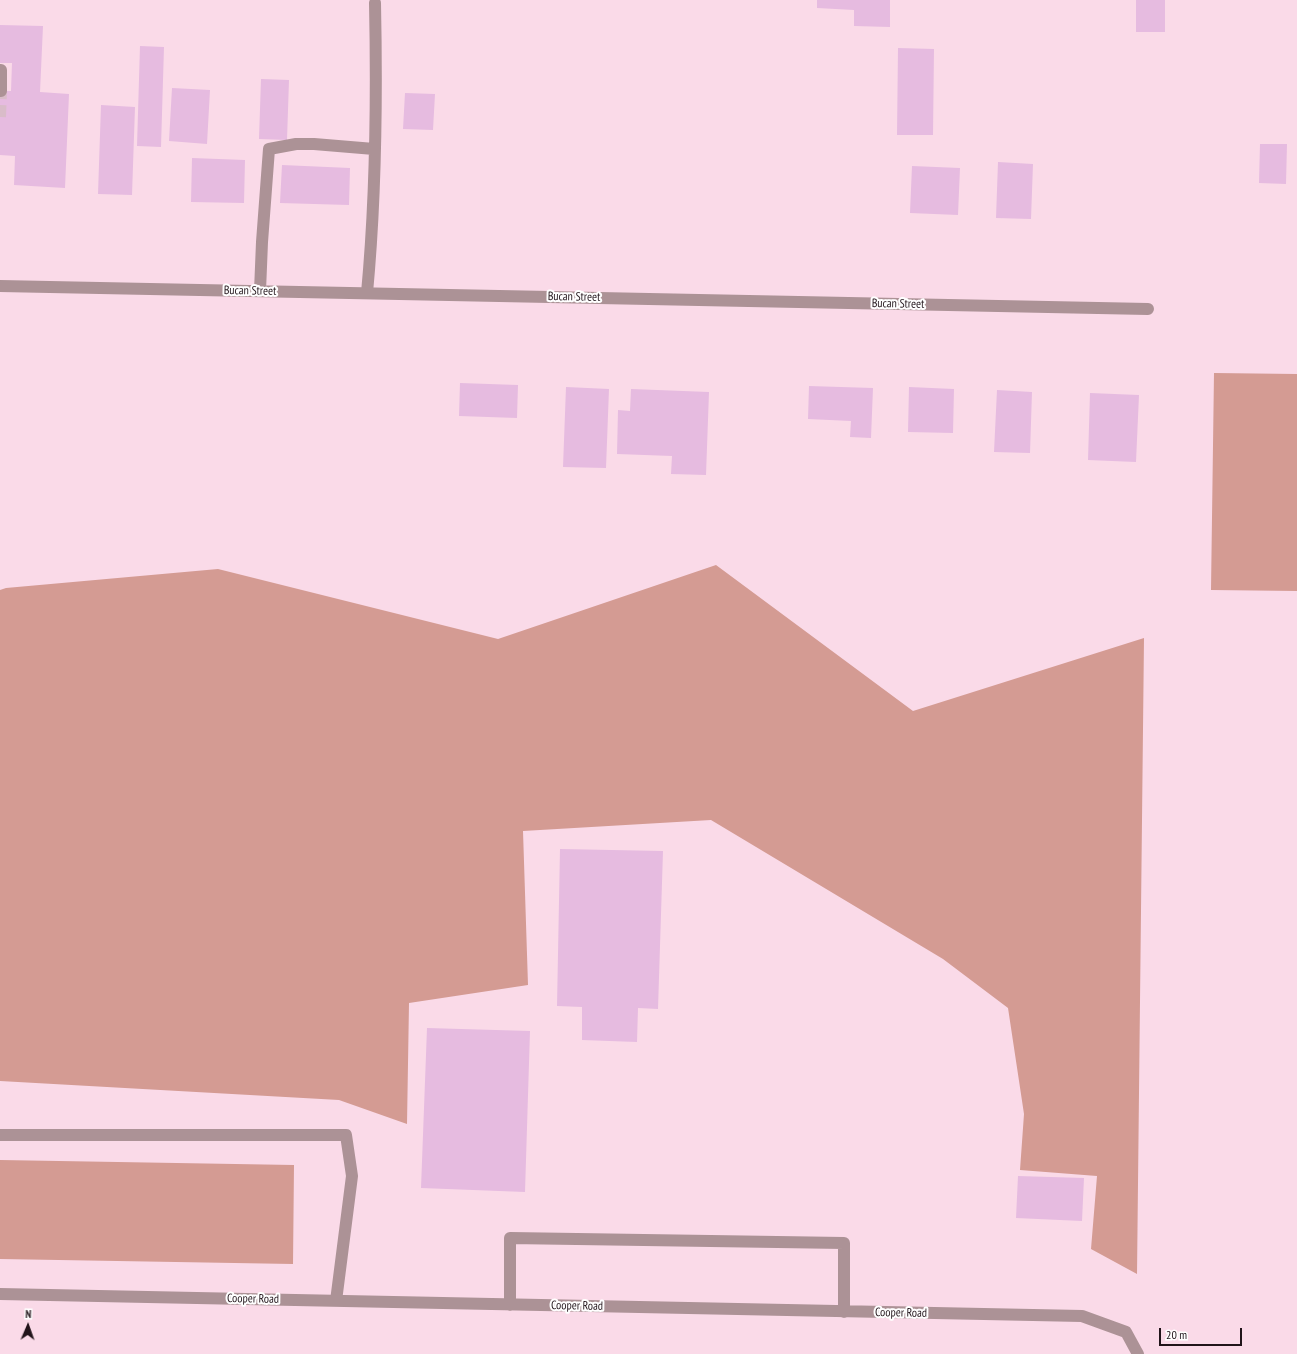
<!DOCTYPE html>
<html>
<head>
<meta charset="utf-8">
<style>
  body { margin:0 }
  #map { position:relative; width:1297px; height:1354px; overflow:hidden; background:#fadae8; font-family:"PT Sans Narrow",sans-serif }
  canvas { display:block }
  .north { position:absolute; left:8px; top:1306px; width:40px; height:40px; -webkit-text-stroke:3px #fff; paint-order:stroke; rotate:2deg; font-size:11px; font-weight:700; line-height:16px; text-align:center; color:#21141a }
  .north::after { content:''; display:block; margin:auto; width:14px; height:18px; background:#21141a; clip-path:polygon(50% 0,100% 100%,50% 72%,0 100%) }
  .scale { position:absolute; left:1159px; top:1328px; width:83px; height:18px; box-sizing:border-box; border:2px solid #21141a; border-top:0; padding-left:5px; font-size:12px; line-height:14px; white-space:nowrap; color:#21141a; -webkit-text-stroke:3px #fff; paint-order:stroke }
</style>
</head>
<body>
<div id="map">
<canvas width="1297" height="1354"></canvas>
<div class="north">N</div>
<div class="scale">20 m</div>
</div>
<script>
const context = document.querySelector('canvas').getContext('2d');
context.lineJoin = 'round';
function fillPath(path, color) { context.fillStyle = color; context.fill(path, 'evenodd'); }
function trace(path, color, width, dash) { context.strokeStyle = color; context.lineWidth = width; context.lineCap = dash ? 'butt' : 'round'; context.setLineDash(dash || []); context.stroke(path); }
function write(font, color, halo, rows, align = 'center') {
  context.font = font + ' "PT Sans Narrow",sans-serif'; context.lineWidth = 4; context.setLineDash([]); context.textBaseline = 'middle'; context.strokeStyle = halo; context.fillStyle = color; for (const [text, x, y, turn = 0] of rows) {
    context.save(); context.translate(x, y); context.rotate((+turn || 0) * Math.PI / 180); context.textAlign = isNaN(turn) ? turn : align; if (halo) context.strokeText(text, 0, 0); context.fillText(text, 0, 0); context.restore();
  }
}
const forest = new Path2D(`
  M1214,373L1297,374V591L1211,590Z
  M716,565L913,711L1144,638L1137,1274L1091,1249L1097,1176L1020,1170L1024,1114L1008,1008L943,959L711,820L523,831L528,985L409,1003L407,1124L339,1100L0,1081V590L6,588L218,569L498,639Z
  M0,1160L294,1165L293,1264L0,1259Z`);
const building = new Path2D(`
  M817,0H890V27L854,26V10L817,8Z
  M1136,0H1165V32H1136Z
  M0,25L43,26L40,92L69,94L65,188L14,185L15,156L0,155V91H11L12,63H0Z
  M140,46L164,47L161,147L137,146Z
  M898,48L934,49L933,135H897Z
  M261,79L289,80L287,140L259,139Z
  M172,88L210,90L207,144L169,141Z
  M405,93L435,94L433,130L403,129Z
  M101,105L135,107L132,195L98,194Z
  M1260,144H1287L1286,184L1259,183Z
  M192,158L245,160L244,203L191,202Z
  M998,162L1033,164L1031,219L996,218Z
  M282,165L350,168L349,205L280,203Z
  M912,166L960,168L958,215L910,213Z
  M460,383L518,385L517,418L459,416Z
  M809,386L873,388L871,438L850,437L851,421L808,419Z
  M566,387L609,389L606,468L563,467Z
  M909,387L954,389L953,433L908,432Z
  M631,389L709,392L706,475L671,474L672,456L617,454L618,410L630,411Z
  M997,390L1032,392L1030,453L994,452Z
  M1090,393L1139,395L1136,462L1088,460Z
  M560,849L663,851L658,1009L638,1008L637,1042L582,1040V1007L557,1006Z
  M427,1028L530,1031L525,1192L421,1188Z
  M1018,1176L1084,1178L1082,1221L1016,1218Z`);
const minorTunnel = new Path2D(`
  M0,117L1,91`);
const minor = new Path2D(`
  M1,91V70
  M0,286L1148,309
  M260,291L262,242L269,149L296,144H314L374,149
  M367,293C376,197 377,99 375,3
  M0,1135H346L352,1176L336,1301
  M0,1294L1082,1316L1126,1332L1138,1354
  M510,1305V1238L844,1243V1312`);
const streetNames = [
  ["Bucan Street",250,291,1],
  ["Bucan Street",574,297,1],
  ["Bucan Street",898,304,1],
  ["Cooper Road",253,1299,1],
  ["Cooper Road",577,1306,1],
  ["Cooper Road",901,1313,1]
];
fillPath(forest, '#d49b93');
fillPath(building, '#e6bbe0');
trace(minorTunnel, '#d9bcc9', 12, [12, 6]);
trace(minor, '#ac9296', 12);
write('12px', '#21141a', '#fff', streetNames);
</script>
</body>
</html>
